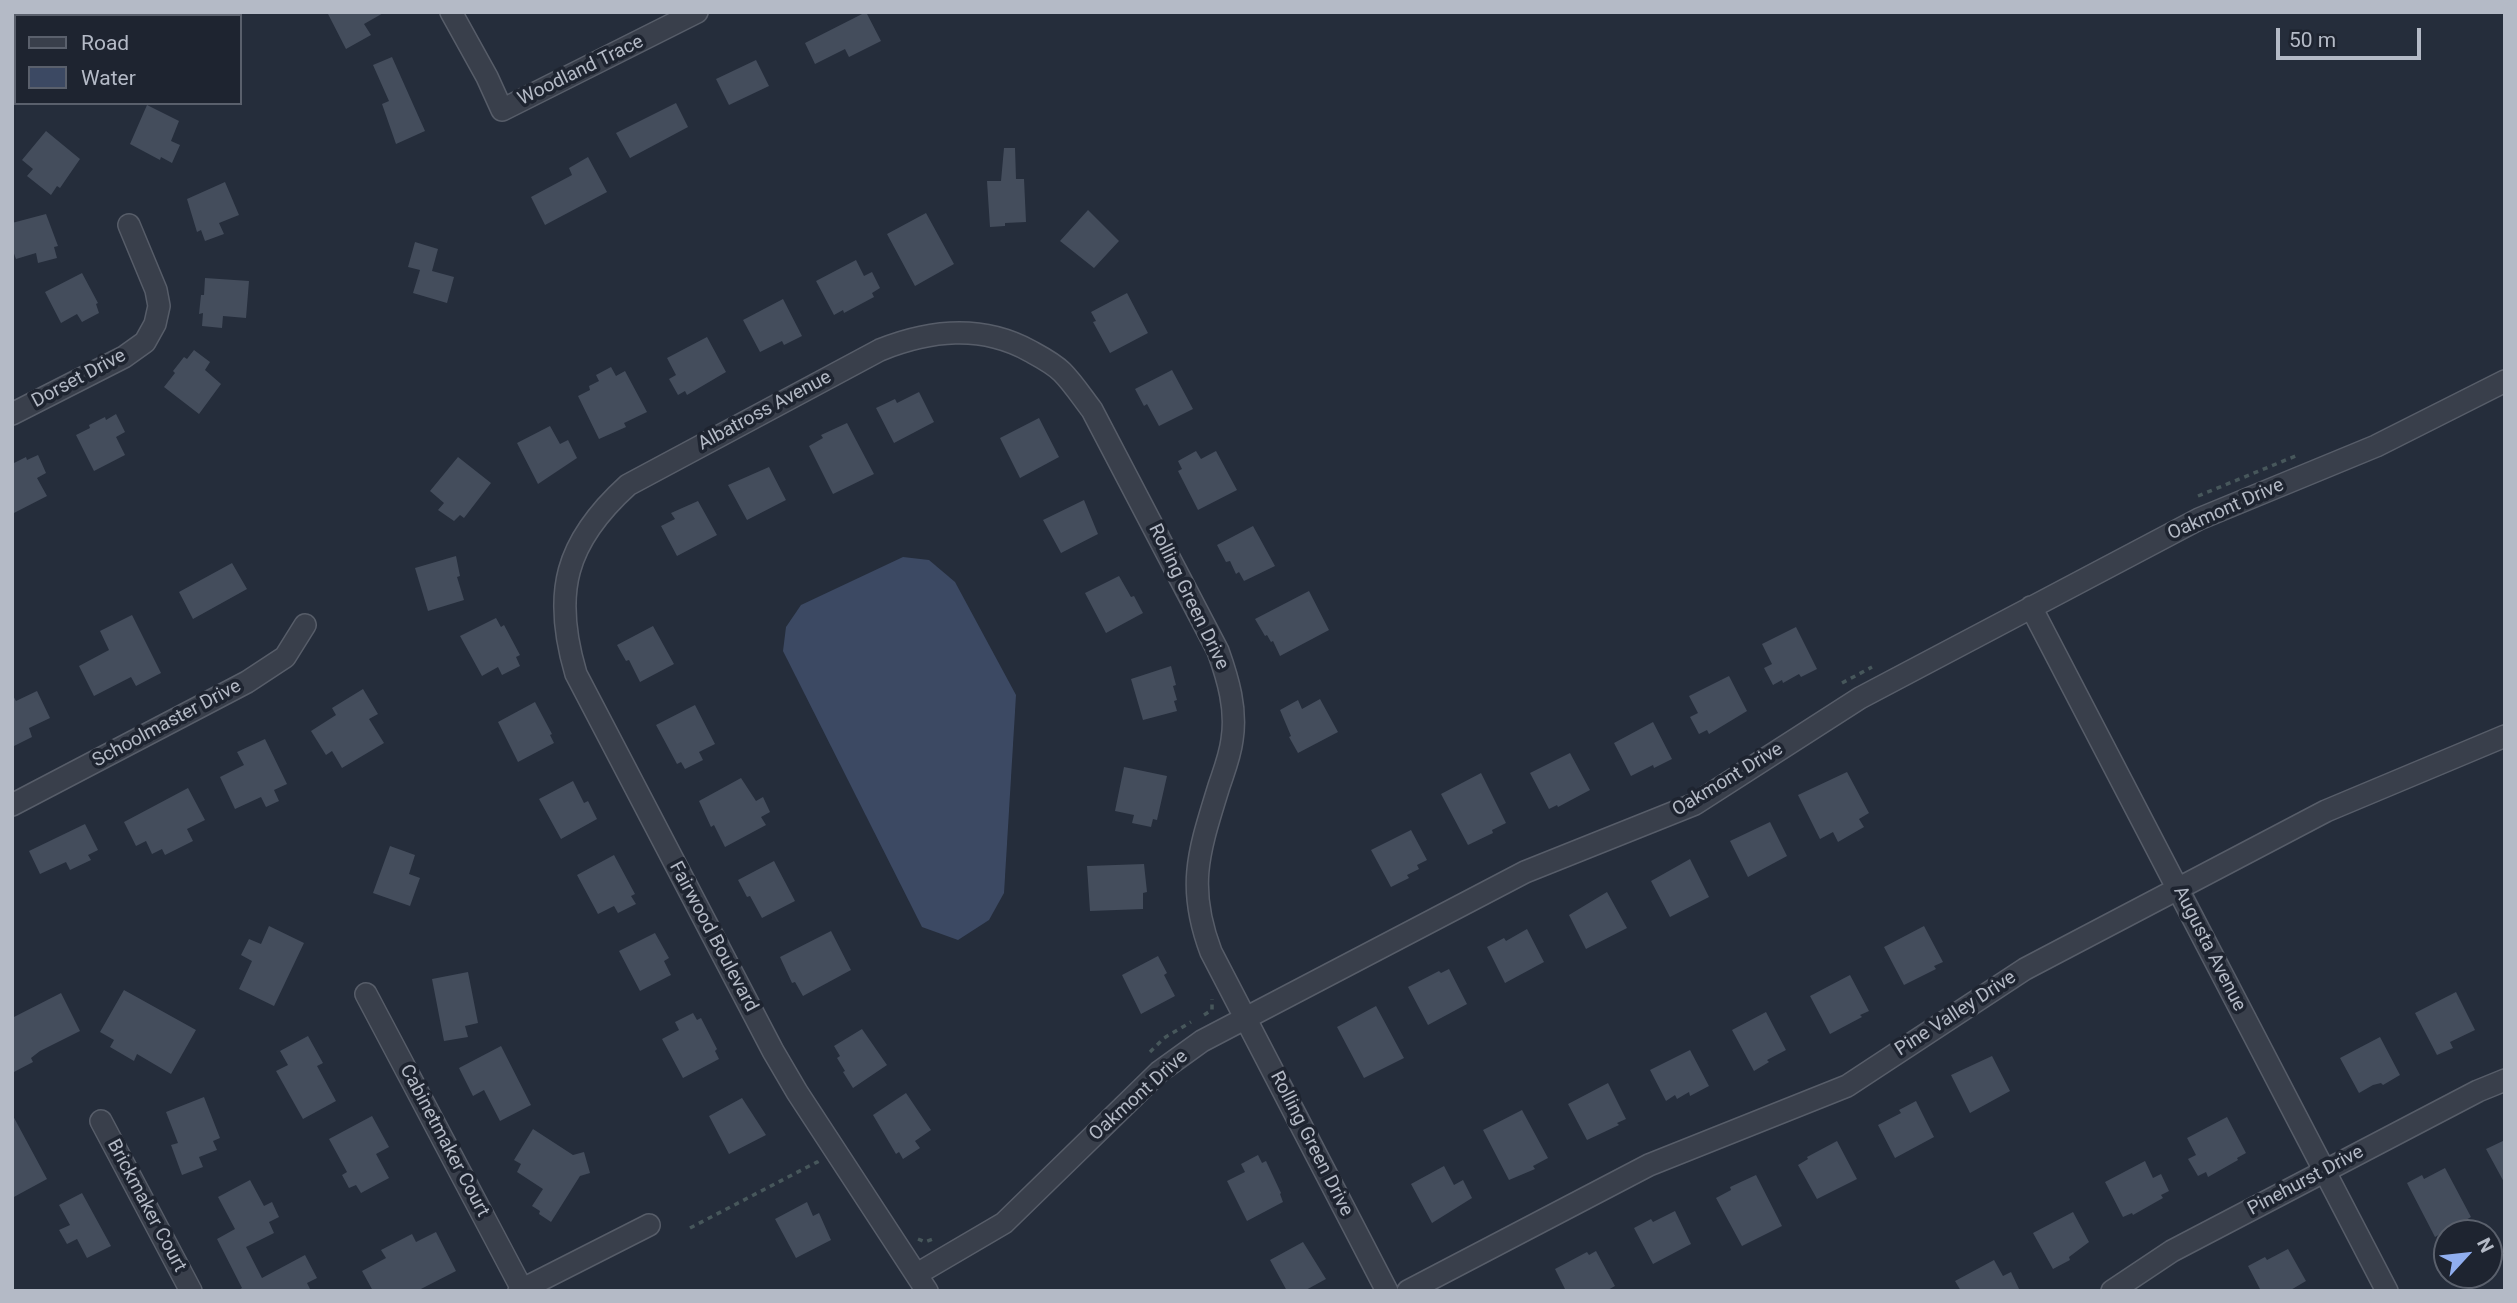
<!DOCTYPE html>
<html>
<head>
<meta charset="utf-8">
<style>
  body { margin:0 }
  #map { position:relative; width:2517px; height:1303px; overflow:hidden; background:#252d3b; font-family:Roboto,sans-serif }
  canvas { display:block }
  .frame { position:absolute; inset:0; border:14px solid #b4bac6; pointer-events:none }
  .legend { position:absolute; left:14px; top:14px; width:228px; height:91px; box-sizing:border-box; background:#1e2430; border:2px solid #5a606c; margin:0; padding:9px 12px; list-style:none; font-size:21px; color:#b4bac6 }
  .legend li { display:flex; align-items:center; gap:14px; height:35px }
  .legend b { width:35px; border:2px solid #5a606c }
  .north { position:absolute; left:2433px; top:1219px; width:70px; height:70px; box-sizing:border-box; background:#1e2430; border:2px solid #5a606c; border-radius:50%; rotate:63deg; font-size:19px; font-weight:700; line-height:28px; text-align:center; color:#b4bac6 }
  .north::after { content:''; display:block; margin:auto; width:24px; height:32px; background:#90aeef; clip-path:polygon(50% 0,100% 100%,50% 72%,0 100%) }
  .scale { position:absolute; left:2276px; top:28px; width:145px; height:32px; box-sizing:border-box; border:4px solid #b4bac6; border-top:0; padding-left:9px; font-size:21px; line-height:24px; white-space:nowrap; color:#b4bac6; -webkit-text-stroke:5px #1e2430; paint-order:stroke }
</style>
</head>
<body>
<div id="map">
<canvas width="2517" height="1303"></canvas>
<div class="frame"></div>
<ul class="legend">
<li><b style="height:9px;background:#393f4b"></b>Road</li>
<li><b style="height:19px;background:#3c4963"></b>Water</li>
</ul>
<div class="north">N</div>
<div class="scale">50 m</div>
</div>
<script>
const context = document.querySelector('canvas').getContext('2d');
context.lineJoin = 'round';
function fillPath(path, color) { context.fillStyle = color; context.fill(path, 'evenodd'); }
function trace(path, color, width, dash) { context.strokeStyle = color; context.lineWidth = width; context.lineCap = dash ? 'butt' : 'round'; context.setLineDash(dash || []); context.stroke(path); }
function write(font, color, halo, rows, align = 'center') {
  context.font = font + ' Roboto,sans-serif'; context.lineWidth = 7; context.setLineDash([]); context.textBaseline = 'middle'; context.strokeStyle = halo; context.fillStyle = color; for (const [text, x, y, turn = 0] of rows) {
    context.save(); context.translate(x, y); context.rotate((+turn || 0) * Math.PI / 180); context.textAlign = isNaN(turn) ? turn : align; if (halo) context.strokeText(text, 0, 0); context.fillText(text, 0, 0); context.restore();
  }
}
const water = new Path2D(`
  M903,557L929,560L955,582L1016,695L1004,893L989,920L958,940L922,927L783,651L786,627L801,605Z`);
const building = new Path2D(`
  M327,12H385L364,24L371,35L346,49Z
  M866,12L881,41L849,57L845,49L815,64L805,43Z
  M392,57L425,131L396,144L382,104L389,101L373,65Z
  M756,60L769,86L729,105L716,79Z
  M676,103L688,127L630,158L616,133Z
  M147,105L179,121L171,141L180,145L172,163L161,157L160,160L130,144Z
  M46,131L80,159L60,188L57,186L51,195L27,176L33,169L22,160Z
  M1004,148H1015L1016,179H1024L1026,222L1005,223V226L990,227L987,181H1001Z
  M588,157L607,192L545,225L531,197L572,175L569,168Z
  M225,182L239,215L219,223L224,234L205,241L201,230L197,232L187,199Z
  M1088,210L1119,241L1094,268L1060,241Z
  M926,213L954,264L915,286L887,234Z
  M46,214L58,246L54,247L57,258L38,263L36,253L16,259L12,248V223Z
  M415,242L438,249L432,271L454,277L447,303L413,293L420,270L408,267Z
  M856,260L864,276L872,272L880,288L872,293L874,297L844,313L843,310L834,315L816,281Z
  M82,273L98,303L96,304L99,313L82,322L77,314L61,323L45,292Z
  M205,278L249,281L246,318L223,316L222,328L202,326L203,313L199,314L201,295H204Z
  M1127,293L1148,333L1110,353L1093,322L1096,321L1091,312Z
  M783,299L802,336L784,345L782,341L760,352L743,320Z
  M707,337L726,372L687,395L685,391L678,395L669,379L676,375L667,358Z
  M194,350L210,362L205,370L221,384L199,414L164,387L175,373L173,371L184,357L187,359Z
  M611,367L616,376L625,371L647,412L624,423L626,427L599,439L578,396L590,390L589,386L599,381L596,375Z
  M1172,370L1193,409L1159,426L1147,404L1144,406L1135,389Z
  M919,392L934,422L894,443L876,408L895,399L897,403Z
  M116,414L125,432L116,437L125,455L94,471L76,435L90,428L89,425L105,417L106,420Z
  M1039,418L1059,457L1020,478L1000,438Z
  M847,423L874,474L833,494L809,446L823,438L821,435Z
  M550,426L560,444L568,440L577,458L538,484L517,443Z
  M1196,451L1201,459L1216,451L1237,490L1198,510L1178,471L1182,469L1178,461Z
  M38,455L46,473L37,478L47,496L12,514V464L26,457L27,460Z
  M458,457L491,483L464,518L460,515L454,521L438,510L444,503L430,491Z
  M769,467L786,500L747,520L728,485Z
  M1084,500L1098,534L1061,553L1043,520Z
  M698,501L717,535L677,556L661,526L675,519L671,513Z
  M1253,526L1275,566L1244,581L1239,572L1236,574L1230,561L1226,562L1217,545Z
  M456,556L460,576L457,577L464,600L428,611L415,568Z
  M232,563L247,589L193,619L179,592Z
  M1119,576L1131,597L1134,596L1143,613L1106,633L1085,593Z
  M1309,591L1329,630L1280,656L1273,641L1271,642L1267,635L1265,636L1255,619Z
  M132,615L161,673L136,686L131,677L94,696L79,666L109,650L100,631Z
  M496,618L501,627L504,625L520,655L516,657L520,666L502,675L498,667L482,676L460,636Z
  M653,626L674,664L640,682L629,660L626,661L617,645Z
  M1796,627L1817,669L1801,677L1799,674L1783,683L1782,680L1773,685L1764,668L1772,664L1762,644Z
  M1171,666L1176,685L1173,686L1177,700L1174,701L1177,711L1143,720L1131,679Z
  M1729,676L1747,711L1709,734L1707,730L1699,734L1690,717L1698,713L1689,696Z
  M363,689L378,714L369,719L384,743L342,768L332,751L326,755L311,731L336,715L332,708Z
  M37,691L50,718L29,728L32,737L12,747V694L16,701Z
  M1320,699L1338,732L1298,753L1289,737L1291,736L1280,710L1298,700L1302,709Z
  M535,702L552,734L550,735L554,743L518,762L498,722Z
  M695,705L715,744L699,752L703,760L685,769L681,762L677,764L656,725Z
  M1653,722L1672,759L1654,768L1653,765L1631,776L1614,743Z
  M265,739L287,784L274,790L279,801L266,807L261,797L235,809L220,777L244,765L237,752Z
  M1570,753L1590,790L1558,807L1557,805L1549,809L1530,773Z
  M1124,767L1167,776L1157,820L1153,819L1151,827L1132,823L1134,815L1115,811Z
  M1847,772L1869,813L1859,819L1864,827L1838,842L1833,832L1820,839L1798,795Z
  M1481,773L1506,823L1492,830L1493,833L1468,845L1441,794Z
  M741,778L756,801L763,797L770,812L761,817L766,825L725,847L714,825L711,827L699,801Z
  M573,781L584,803L588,801L597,819L561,839L539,799Z
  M188,788L205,820L187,829L193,841L165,855L162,849L152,854L146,841L136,846L124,822Z
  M1770,822L1787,856L1748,877L1730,841Z
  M85,824L98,850L88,855L91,860L70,870L66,862L40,874L29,851Z
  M1411,830L1427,860L1417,865L1419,869L1407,875L1409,878L1391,887L1371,850Z
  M390,846L415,855L409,874L420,878L410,906L373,893Z
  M614,855L635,894L631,896L636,904L618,913L614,906L598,914L577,875Z
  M1690,859L1709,897L1670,917L1651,881Z
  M774,861L795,901L762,918L750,896L747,897L738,880Z
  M1144,864L1147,892L1143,893V909L1090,911L1087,866Z
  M1607,892L1627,928L1586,949L1569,915Z
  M269,926L304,943L274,1006L239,989L252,961L241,955L249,939L261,944Z
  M1924,926L1943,962L1934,966L1936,969L1904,985L1884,947Z
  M1527,929L1544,962L1505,983L1487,947L1504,938L1506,941Z
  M831,931L851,970L803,996L795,982L792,983L780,957Z
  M655,933L669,958L664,961L671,975L640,991L619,951Z
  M1158,956L1167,973L1164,975L1175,996L1141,1014L1122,975Z
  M1449,969L1467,1004L1428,1025L1408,987L1439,971L1441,973Z
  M468,972L478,1023L465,1026L468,1037L444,1041L432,979Z
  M1850,975L1869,1011L1860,1015L1862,1017L1830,1034L1810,996Z
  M124,990L196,1030L171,1074L137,1054L134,1061L110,1047L114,1040L100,1032Z
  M2456,992L2475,1030L2450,1042L2453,1048L2437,1055L2415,1013Z
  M61,993L80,1031L40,1051L31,1058L33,1062L12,1073V1018Z
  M1376,1006L1404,1058L1364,1078L1337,1027Z
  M1766,1012L1786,1050L1767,1060L1769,1062L1754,1071L1732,1030Z
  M693,1013L697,1020L701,1018L717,1049L715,1051L719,1059L683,1078L662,1039L679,1030L675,1022Z
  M862,1029L887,1065L853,1088L843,1072L845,1071L837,1058L840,1056L834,1046Z
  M308,1036L323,1063L317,1066L336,1101L303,1119L276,1071L288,1065L280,1051Z
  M2380,1037L2400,1075L2383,1085L2381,1083L2373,1085L2359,1093L2340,1058Z
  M501,1046L531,1105L500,1121L484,1090L473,1096L459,1068Z
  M1690,1050L1709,1086L1690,1096L1689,1092L1677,1099L1675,1095L1666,1101L1650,1070Z
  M1992,1056L2010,1091L1970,1113L1951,1075Z
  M1608,1083L1626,1119L1617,1123L1619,1125L1587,1140L1568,1104Z
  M906,1093L931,1130L915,1141L920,1148L903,1159L899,1152L896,1154L873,1115Z
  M204,1097L220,1138L213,1141L217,1150L199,1157L203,1167L182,1175L171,1145L178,1143L166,1112Z
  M742,1098L766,1135L729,1154L709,1116Z
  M1916,1101L1934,1137L1895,1158L1878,1125L1901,1113L1899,1110Z
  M1522,1110L1548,1158L1533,1166L1535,1169L1509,1180L1483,1130Z
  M12,1114L47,1179L12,1198Z
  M372,1116L389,1147L376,1154L389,1178L361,1193L356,1185L349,1188L342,1175L347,1172L329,1139Z
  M2227,1117L2246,1153L2237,1158L2238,1160L2208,1177L2206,1172L2198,1176L2188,1159L2196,1155L2187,1138Z
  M533,1129L573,1155L584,1152L590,1173L580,1176L551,1222L539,1214L540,1211L532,1206L543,1189L517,1172L521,1164L514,1160Z
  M2505,1140V1184L2486,1149Z
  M1837,1141L1857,1179L1817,1199L1798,1165L1808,1159L1807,1157Z
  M1258,1155L1262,1163L1266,1161L1281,1193L1280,1194L1283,1202L1247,1221L1227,1181L1245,1172L1241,1164Z
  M2145,1161L2153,1178L2161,1174L2169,1191L2161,1195L2163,1198L2133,1215L2132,1213L2123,1217L2105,1182Z
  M1444,1166L1454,1185L1463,1180L1472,1198L1432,1223L1411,1184Z
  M2445,1168L2471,1217L2435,1237L2407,1183L2422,1175L2424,1179Z
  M1756,1175L1782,1226L1742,1246L1716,1198L1731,1190L1730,1187Z
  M250,1180L264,1206L272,1202L279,1217L269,1222L274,1233L246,1247L262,1278L305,1255L317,1278L307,1283L311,1291H237L242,1288L217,1239L235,1229L218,1197Z
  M82,1193L111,1246L87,1258L77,1239L67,1244L59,1230L70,1225L59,1205Z
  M807,1202L813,1216L819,1213L831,1240L796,1258L775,1219Z
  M1675,1211L1691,1244L1653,1264L1634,1228L1651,1219L1653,1222Z
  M2073,1212L2089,1242L2069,1257L2070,1260L2053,1269L2033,1233Z
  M436,1232L456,1271L417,1291H373L362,1271L386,1258L381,1250L412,1234L416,1242Z
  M1303,1242L1326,1279L1304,1291H1287L1270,1260Z
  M2288,1249L2306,1281L2289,1291H2261L2248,1266L2265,1257L2267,1260Z
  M1596,1251L1615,1286L1606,1291H1566L1555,1269L1587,1252L1589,1255Z
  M1994,1260L2003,1276L2011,1272L2020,1291H1961L1955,1281Z`);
const path = new Path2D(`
  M2198,496L2298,455
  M1842,683L1872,667
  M1204,1015L1212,1010V999
  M1150,1052L1164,1038L1191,1022
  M690,1228L817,1162L818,1164
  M918,1239L925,1242L933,1239`);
const minor = new Path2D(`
  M451,12L487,77L502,110L697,12
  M12,414L124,357L145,342L155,324L159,306L156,290L129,225
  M2031,607L2387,1291
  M12,805L247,682L285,657L305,625
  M366,994L523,1291
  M101,1121L191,1291
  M917,1274L1004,1223L1159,1072L1202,1041L1525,872L1695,804L1860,698L2199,519L2376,446L2505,381
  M519,1291L649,1225
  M927,1291L797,1092L773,1051L576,674C552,593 565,542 628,485L880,350C930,330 981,324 1030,351C1041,357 1053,363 1062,372C1073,383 1082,397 1092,410L1218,651C1228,679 1237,709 1232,740C1230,756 1224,771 1219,786C1199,851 1186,886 1211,952L1387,1291
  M1408,1291L1649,1165L1847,1086L2025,969L2326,811L2505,736
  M2112,1291L2172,1251L2478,1091L2505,1080`);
const streetNames = [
  ["Woodland Trace",581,71,-26],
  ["Dorset Drive",79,379,-28],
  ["Albatross Avenue",765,411,-28],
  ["Oakmont Drive",2226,510,-24],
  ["Rolling Green Drive",1188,597,64],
  ["Schoolmaster Drive",167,724,-28],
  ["Oakmont Drive",1728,780,-31],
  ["Fairwood Boulevard",713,937,62],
  ["Augusta Avenue",2209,949,63],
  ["Pine Valley Drive",1956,1014,-33],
  ["Oakmont Drive",1139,1096,-42],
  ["Cabinetmaker Court",444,1141,62],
  ["Rolling Green Drive",1311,1144,63],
  ["Pinehurst Drive",2306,1181,-28],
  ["Brickmaker Court",146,1206,62]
];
fillPath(water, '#3c4963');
fillPath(building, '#444d5c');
trace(minor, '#575d69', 24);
trace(path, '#47575b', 3.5, [5, 5]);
trace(minor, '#393f4b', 21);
write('19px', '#b4bac6', '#1e2430', streetNames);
</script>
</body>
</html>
